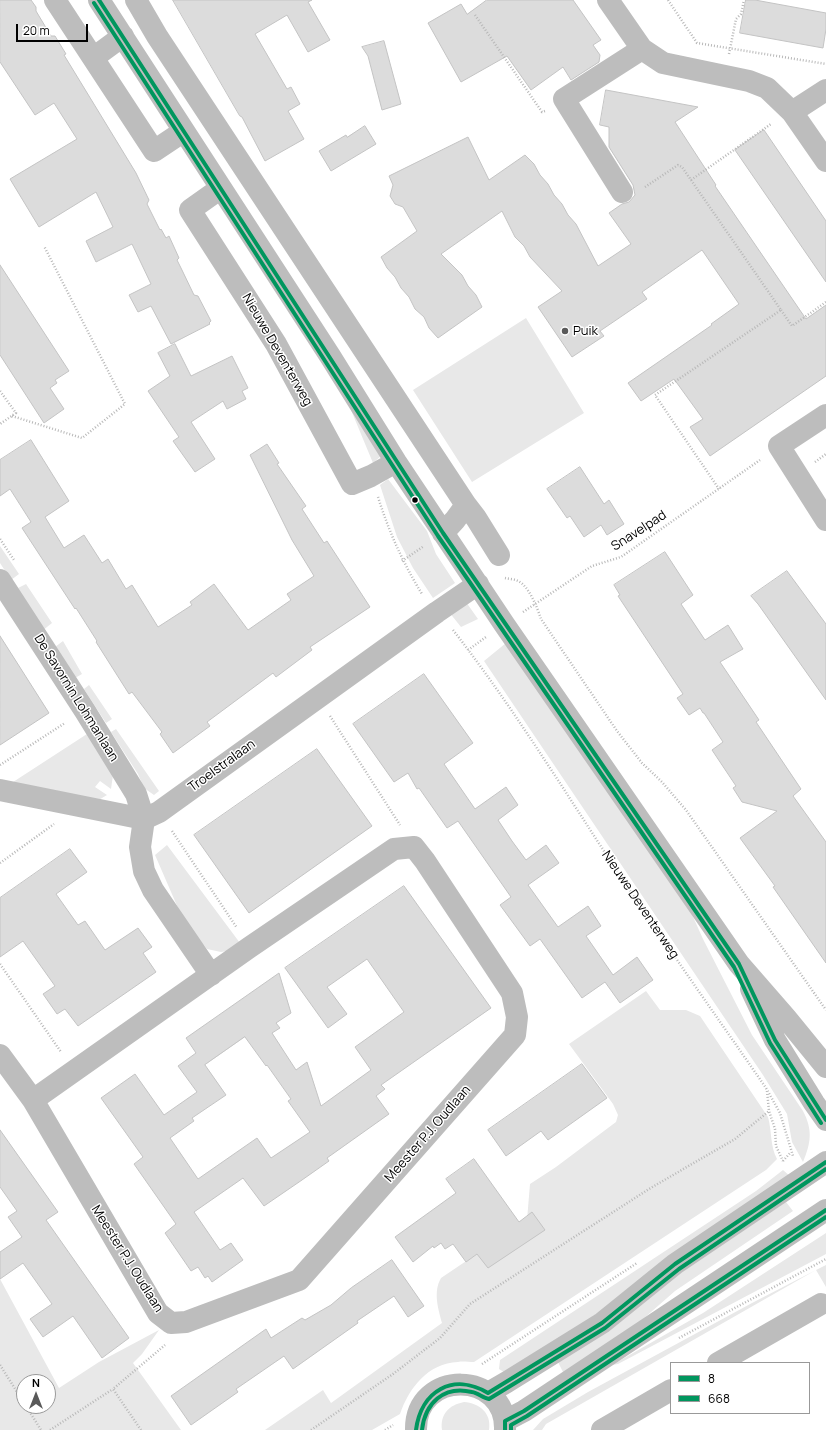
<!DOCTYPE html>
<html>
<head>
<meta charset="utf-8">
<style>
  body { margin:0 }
  #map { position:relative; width:826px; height:1430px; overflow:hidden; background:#fff; font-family:Manrope,sans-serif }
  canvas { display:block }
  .legend { position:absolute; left:670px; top:1362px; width:140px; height:52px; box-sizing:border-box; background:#fff; border:1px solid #999; margin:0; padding:5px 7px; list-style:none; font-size:12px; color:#000 }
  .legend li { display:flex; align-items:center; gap:8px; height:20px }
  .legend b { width:20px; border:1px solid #999 }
  .north { position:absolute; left:16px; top:1374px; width:40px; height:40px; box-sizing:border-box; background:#fff; border:1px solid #999; border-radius:50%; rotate:0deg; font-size:11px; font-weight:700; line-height:16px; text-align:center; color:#000 }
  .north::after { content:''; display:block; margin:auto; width:14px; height:18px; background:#595959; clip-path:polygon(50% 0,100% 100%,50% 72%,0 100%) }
  .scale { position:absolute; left:16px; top:24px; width:72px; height:18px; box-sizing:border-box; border:2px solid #000; border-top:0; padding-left:5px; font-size:12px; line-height:14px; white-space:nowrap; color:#000; -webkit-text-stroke:3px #fff; paint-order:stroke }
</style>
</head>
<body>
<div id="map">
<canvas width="826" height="1430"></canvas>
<ul class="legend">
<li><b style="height:5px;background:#00965e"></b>8</li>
<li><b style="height:5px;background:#00965e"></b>668</li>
</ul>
<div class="north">N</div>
<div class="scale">20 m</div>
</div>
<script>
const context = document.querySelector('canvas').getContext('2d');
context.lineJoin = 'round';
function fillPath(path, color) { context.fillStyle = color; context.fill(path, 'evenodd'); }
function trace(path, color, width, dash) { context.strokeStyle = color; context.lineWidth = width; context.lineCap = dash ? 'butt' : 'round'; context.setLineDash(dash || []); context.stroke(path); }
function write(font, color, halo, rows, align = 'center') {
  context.font = font + ' Manrope,sans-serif'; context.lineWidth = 3; context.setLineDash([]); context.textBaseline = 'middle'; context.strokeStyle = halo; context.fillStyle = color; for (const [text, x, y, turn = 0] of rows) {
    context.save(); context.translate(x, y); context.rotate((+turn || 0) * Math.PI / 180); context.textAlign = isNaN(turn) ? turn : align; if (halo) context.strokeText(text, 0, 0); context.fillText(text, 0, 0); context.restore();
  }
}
const green = new Path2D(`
  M526,318L584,413L472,482L413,390Z
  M351,410L381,456L373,463Z
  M388,479L427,531L436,554L455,583L433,598L413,568L397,537L380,485Z
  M0,546L19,574L11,580L0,563Z
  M26,584L52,623L42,631L18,588Z
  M466,602L478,619L461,627L449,612Z
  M63,641L82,674L75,678L55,647Z
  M506,643L690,910L703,939L752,1035L803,1111C813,1130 811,1143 803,1162L792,1142L787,1114L763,1075L484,661Z
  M89,685L112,719L106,723L84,689Z
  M116,729L159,791L154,795L144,788L138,774L111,732Z
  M87,734L113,775L111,789L100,781L95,787L107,795L97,801L10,784Z
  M167,845L240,943L227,951L221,952L207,949L198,938L178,908L155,855Z
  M646,991L660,1010H686L700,1016L768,1117C772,1131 770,1146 777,1159L766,1170L474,1362C468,1362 463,1361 458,1362C428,1363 409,1388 400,1414L372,1430H265L323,1390L331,1403L442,1323C438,1308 433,1292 441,1278L527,1220L530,1184L556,1167L616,1122L618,1115L613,1104L569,1044Z
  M783,1170L791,1177L617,1300L507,1374L499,1369L500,1360L756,1191Z
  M786,1202L793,1211L675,1291L626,1334L564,1374L557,1360L653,1291Z
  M826,1233V1254L618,1364L612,1365L703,1313Z
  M826,1265V1287L816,1270L546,1424L542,1430H533L543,1419L588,1392L752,1303L816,1270Z
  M0,1279L59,1388L99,1362L159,1330L142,1354L133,1363L181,1430H0ZM24,1382H48V1406H24Z
  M464,1402C479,1403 492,1413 489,1430H442C440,1414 449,1405 464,1402Z`);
const building = new Path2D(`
  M0,0H31L36,7V11L51,36H55L66,54L64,55L136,173L149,200L147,204L160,230L161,229L166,238L169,236L179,258L177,260L181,268L194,295L198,296L211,321L209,323L210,324L171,344L151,306L138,312L129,295L151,284L132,244L96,262L86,241L113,227L96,192L39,227L10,179L77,139L54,103L35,115L0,62Z
  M173,0H312L308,2L330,40L308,52L287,15L255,34L287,89L291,87L300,104L288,111L304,139L265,161L242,117L240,116Z
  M487,0H573L601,40L593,45L600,55L599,62L571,80L563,67L531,90L507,56L461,82L428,23L461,4L467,14Z
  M746,0H755L826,13V29L823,48L740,33Z
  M384,41L401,104L382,110L368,56L362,47Z
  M606,90L698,107L675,122L716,185L715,186L806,319L826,305V376L710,456L690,427L703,419L674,379L641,401L628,383L712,325L711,324L739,304L702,250L642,292L647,299L600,331L604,336L572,357L538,307L562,291L530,257L524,246L515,237L502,211L441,254L462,275L468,286L476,295L482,307L438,338L429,328L424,317L415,309L409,297L401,288L395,277L387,268L381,257L417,231L403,207L395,204L390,196L393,185L389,176L468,137L489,180L525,155L534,164L540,175L548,184L554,195L562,204L568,215L576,224L598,266L631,244L609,213L622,204L629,202L635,195L633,185L609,147V127L600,125Z
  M365,126L376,144L331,171L319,151L346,135L347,137Z
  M764,130L826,221V282L735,150Z
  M0,265L69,371L55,380L57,383L50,388L64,409L44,423L0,355Z
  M175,344L191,376L232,356L248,388L242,391L246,399L227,409L223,401L191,422L215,459L195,472L173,441L179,437L148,391L170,376L158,353Z
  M31,440L69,501L45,517L64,548L84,535L102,563L108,559L126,589L132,585L158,627L192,605L190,602L214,584L248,630L291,600L287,594L314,576L292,540L250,455L267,444L279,463L277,464L306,506L302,509L324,543L327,541L370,607L310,647L312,650L276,677L273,673L207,722L210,726L173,753L160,734L162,732L132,692L129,694L96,642L97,641L76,608L75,609L22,528L31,522L10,489L0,496V460Z
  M580,467L604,504L609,500L624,524L607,535L601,525L584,537L570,516L567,518L547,489Z
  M665,552L693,595L681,604L705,640L728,625L743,649L720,662L759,720L756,722L801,789L793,796L826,842V963L773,887L775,886L740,838L777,811L742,802L733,788L736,786L712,750L723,742L704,713H703L700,708L689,715L677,698L683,694L618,596L620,595L614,585Z
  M787,571L826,624V700L758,604L751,596Z
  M0,636L49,713L0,745Z
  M424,674L473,743L444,764L475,809L506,787L518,805L498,820L512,841L526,860L546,845L559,863L528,885L558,927L588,906L601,926L586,936L613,975L637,957L653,980L620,1003L605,982L582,998L540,939L530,946L500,905L511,897L458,821L447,828L419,788L417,789L408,773L394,782L353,724Z
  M317,749L372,826L249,913L194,835Z
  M70,849L87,872L56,894L78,925L85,921L105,950L138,928L152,947L143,953L156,972L78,1026L65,1009L57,1014L43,994L55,986L23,941L0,957V898Z
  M404,886L491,1008L381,1085L385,1089L376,1096L389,1114L327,1158L329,1161L302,1180L264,1206L243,1178L194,1212L220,1250L231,1243L243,1260L212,1282L208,1276L205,1278L198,1267L191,1271L165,1233L176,1224L134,1164L143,1157L101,1098L135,1074L164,1115L197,1092L178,1066L196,1053L186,1038L279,973L291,1013L276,1023L280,1028L272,1033L296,1070L307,1062L321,1106L371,1070L355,1047L404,1012L367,959L327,987L347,1014L328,1028L285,968ZM245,1037L266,1066L267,1065L291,1099L288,1101L310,1132L271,1158L257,1138L198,1179L170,1138L194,1121L192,1118L226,1095L205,1065Z
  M582,1064L607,1098L548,1140L541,1131L506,1156L488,1130Z
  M0,1130L58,1212L46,1220L129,1338L102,1358L73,1316L43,1337L30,1319L52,1304L23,1263L0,1279V1252L22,1237L8,1217L17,1211L0,1187Z
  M474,1159L519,1222L532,1212L545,1230L488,1268L477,1254L466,1262L453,1244L445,1249L441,1243L434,1248L433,1246L413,1262L395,1237L456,1193L446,1179Z
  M392,1260L424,1306L408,1317L394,1296L357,1321L358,1323L293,1369L284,1356L236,1389L238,1392L191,1425L171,1396L266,1329L271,1338L302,1318L305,1320L331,1305L351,1288Z`);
const path = new Path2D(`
  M668,0L697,43L826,64
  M475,15L542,112L545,111
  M729,54L736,19L741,14L744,0
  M691,180L771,124
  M645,187L678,165L682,167L781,310L655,395L719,489
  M781,310L792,326L826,302
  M0,391L16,413L0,424
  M12,416L82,438L125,404L44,246
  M815,462L826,454
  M378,497C389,532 403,563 422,594
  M0,539L14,560
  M402,561L424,546
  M505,578C509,579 514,579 518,581C529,586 537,607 541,619L617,731L642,763L662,782L686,810L826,1010
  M523,612L592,566L621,557L760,460
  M453,630C513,707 565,792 619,874C667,947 717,1017 766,1088L780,1113L793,1156
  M468,650L486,637
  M330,716L400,825
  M0,765L65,723
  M172,831L237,928
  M0,863L54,824
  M0,964L61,1052
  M767,1091L769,1111L775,1129L776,1146L783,1161
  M783,1161L791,1152
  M679,1338L826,1259
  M482,1364L637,1263
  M0,1365L24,1403
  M26,1406L41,1430
  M50,1430L113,1389
  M141,1430L113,1389L165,1345
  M311,1430L393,1374L440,1338L470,1304L649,1189L735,1139L769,1111
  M385,1430L393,1425`);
const minor = new Path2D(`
  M55,0L154,151L184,131
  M99,0L330,356L396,462L504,624L739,964L786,1018L826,1067
  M136,0L157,36L466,505L455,520L443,533
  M608,0L642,49L663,63L749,81L767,88L792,112L826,161
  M93,58L123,36
  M792,112L826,90
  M221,188L190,210L276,344L352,484L371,476L396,462
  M622,192L564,99L642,49
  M826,415L779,446L826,520
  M466,505L476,518L499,555
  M0,580L85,711L136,794L144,819L140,847L144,871L153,890L211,975
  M0,790L144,819L159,812L437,612L478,584
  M751,989L775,1040L814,1103L826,1120
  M0,1055L33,1100L158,1313L171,1323L186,1322L299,1280L515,1035L517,1017L512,993L425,861L414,847L394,849L250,947L33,1100
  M718,1363L821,1304
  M488,1393L507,1382L602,1323L675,1264L826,1162
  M505,1421L524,1411L826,1210
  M416,1430C415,1369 507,1370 505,1430
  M602,1430L671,1390`);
const bus1 = new Path2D(`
  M99,0L443,533L739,964L775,1040L826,1120
  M416,1430C421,1391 453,1372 488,1393L602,1323L675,1264L826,1162
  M505,1430V1421L524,1411L826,1210`);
const bus2 = new Path2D(`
  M94,3L438,536L734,967L770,1043L821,1123
  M422,1430C425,1403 444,1385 472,1392C478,1393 483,1398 489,1399L605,1328L679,1269L826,1169
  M511,1430V1425L527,1416L826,1217`);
const markers = [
  [565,331,4,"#595959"],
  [415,500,3.5,"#000"]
];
const poiNames = [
  ["Puik",573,331]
];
const streetNames = [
  ["Nieuwe Deventerweg",277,350,60],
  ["Snavelpad",639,531,-33],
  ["De Savornin Lohmanlaan",76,698,58],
  ["Troelstralaan",222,766,-36],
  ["Nieuwe Deventerweg",640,905,56],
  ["Meester P.J. Oudlaan",428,1134,-49],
  ["Meester P.J. Oudlaan",127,1259,58]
];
fillPath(green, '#e8e8e8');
fillPath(building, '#dcdcdc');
trace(building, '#c4c4c4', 1);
trace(path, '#b8b8b8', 2.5, [1, 2]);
trace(minor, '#bdbdbd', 22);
trace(bus1, '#00965e', 4);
trace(bus2, '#00965e', 4);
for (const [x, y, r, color] of markers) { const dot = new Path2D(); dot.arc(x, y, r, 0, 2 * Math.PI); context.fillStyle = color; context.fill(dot); trace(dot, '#fff', 1.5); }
write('13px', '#000', '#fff', poiNames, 'left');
write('13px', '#000', '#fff', streetNames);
</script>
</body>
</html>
